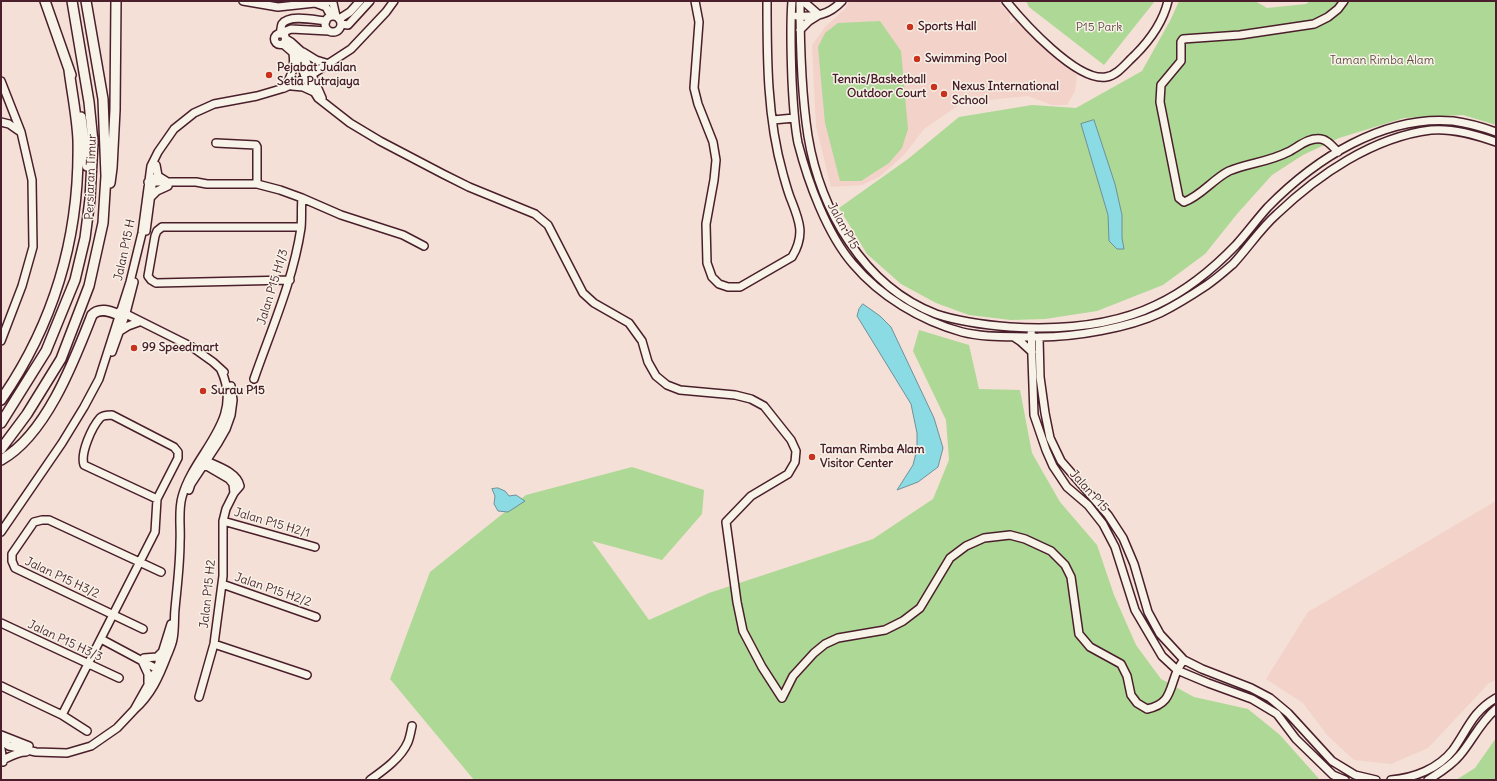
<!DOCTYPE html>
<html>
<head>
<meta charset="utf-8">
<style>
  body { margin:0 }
  #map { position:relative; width:1497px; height:781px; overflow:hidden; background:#f4e0d6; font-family:Delius,sans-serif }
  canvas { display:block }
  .frame { position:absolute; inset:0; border:2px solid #4a1f2b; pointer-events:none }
</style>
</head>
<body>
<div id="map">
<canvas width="1497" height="781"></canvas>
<div class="frame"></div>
</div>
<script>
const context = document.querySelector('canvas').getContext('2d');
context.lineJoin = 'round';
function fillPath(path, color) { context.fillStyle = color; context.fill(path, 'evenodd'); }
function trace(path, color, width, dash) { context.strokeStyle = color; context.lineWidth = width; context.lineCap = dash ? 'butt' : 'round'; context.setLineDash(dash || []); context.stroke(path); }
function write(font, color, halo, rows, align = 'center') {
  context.font = font + ' Delius,sans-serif'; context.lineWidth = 3; context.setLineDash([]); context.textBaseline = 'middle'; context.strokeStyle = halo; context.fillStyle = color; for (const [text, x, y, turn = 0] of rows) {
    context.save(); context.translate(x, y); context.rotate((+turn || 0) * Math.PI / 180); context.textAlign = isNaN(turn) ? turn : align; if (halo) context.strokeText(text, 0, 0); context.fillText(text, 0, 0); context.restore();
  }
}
const built = new Path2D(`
  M849,1H999L1006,11H1008L1010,13V24L1016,20L1077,75L1075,91L1067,105H1052L1028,96L988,100L959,105L924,129L904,155L879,177L862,185L831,187L816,126L812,45L826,26L846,8Z
  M1496,501V680L1489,683L1428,748L1391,764L1354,760L1327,735L1303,703L1266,679L1308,612Z`);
const green = new Path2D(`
  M1026,1H1155L1104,65L1029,7Z
  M1179,1H1255L1267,8L1306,4L1310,1H1496V125L1463,115L1404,118L1339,138L1303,155L1272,175L1237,214L1205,254L1163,285L1097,311L1045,319L1011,320L969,315L936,303L901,284L867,254L839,208L908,159L959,117L1032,105L1076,108L1142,71L1171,19Z
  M880,21L901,51L908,129L902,148L889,163L861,181H840L825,123L818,47L825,33L838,23Z
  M919,330L969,345L979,389L1020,390L1032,453L1060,502L1097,545L1114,595L1136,645L1161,679L1194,697L1248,709L1280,735L1320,780H474L390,679L430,572L526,495L632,467L704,490L702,514L662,560L592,541L649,620L709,593L873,539L933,499L949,460L946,420L913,351Z
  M1496,738V780H1456L1475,768Z`);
const water = new Path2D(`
  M1094,120L1115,184L1122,215V238L1124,249H1117L1109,241L1108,215L1081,124Z
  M863,304L880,316L891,327L934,418L943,448L938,467L918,482L897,490L913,465L917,449V433L911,404L857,316L859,309Z
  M498,488L505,491L509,496L516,495L525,501L508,512L498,511L494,504L495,496L492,489Z`);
const minor = new Path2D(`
  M243,1L278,7L315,3L326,7L331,16
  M695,1L699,22L694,88L698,104L713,142L716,160L714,180L706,224L707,263L712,277L719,284L728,287H740L792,257C806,234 799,220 790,197C787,189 785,181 783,174C767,118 767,58 767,1
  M792,1C790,27 791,53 792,80C793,101 794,123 798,143C808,182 827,234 853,264C880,296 921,321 962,332C985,338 1011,336 1035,337
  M800,1C800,46 801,91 808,136C820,209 863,286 936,314C960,322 985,325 1010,327C1059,330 1111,327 1156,305C1186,291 1213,269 1236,245C1247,233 1257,219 1268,207C1315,159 1383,115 1453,121C1468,123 1482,127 1496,132
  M803,1L819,15
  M1006,1C1023,22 1077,82 1106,77C1118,75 1126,63 1135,55C1149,41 1163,22 1168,1
  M317,2L330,1L333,3L336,16
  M797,16C816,17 829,15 842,1
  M325 24a8 8 0 1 1 16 0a8 8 0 1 1-16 0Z
  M339,19L350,12L360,1
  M341,24L348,25L370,1
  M800,30L809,21L817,16
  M274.5 39a5.5 5.5 0 1 1 11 0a5.5 5.5 0 1 1-11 0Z
  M280,34C281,31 281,26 282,24C289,14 315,20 326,21
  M284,35L286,31L291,29L329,31
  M286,39L291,42L302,52L322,98
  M283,44L298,57L306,79L318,98L350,123L380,141L443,174L469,187L535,214L548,225L583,293L594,303L629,323L642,341L648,362L656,376L667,385L680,390L735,395L751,399L764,406L791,440L796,451L795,462L788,474L751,496L726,522L737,602L743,631L762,667L782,698
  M303,52L316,60L329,64
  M1,81L21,132L32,180L33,247L22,286L1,341
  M292,86L303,87L314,92
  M284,88C292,75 295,68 293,53
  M773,120L794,118
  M1,122L9,124L19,131
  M216,143L256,145L257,147V184
  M1338,152C1333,147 1328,140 1321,139C1309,137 1298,147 1288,152C1269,162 1248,163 1229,171C1213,179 1201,196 1184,202L1179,198L1160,102L1161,85L1181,61V42L1183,39L1240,35L1314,24L1328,17L1338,9L1344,1
  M156,165L158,176L166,181
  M148,182H196L207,184H257L280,190L302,198L341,215L403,235L424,246
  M151,197L157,191L168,186
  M146,231L153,178
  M290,280L156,283L151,280L148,276L155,236L157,231L162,227H301
  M120,311L192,347L213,362L224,372
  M1031,328L1034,415L1046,450L1053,466L1067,487L1088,505L1103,524L1115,547L1135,610L1162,656L1177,670L1208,683L1252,699L1277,714L1296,739L1333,775L1345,780
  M120,331L128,326L139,322
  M1014,337L1020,341L1032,352
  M112,352L126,313L134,282
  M254,379C271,330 293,281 301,228C302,218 301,208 302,198
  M205,465L229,479L233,484L234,493
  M189,490L191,484L218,443L226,429L231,415L233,400L231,386
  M223,521L315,547
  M1,532L62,443L84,407L99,379L130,282L142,233L151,166L158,152L174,129L194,113L214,104L257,96L284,88L308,77L351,49L386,12L394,1
  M222,584L316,617
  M1,623L119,678
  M143,629L15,568L12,561V554L34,522L42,520H49L161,572
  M101,639L159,670
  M214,644L307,675
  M144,658L157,657L162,652
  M142,661L148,674V683
  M1,686L62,715L87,731
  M199,697L214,644L223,576V521L226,509L234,493L240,486C237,471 214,465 202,459
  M782,698L793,676L814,653L825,644L838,638L885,630L903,621L920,608L950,558L966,546L984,538L1010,535L1025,539L1051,551L1065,565L1071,577L1079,634L1090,647L1121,664L1127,676L1131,695L1137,703L1147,709C1171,704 1169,690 1177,671C1179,667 1181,663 1184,660
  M134,710C151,695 159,677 167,656C169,651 172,645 173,639C175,629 174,619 175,609C177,587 180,565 180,542C181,528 178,511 182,497C194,452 245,421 221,370
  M62,715L155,532L157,499L178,458V452L174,447L112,415C108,415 103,415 100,418C92,427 80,453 84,465L157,499
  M1,735L29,746
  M1,741L9,746L36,752L67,753L91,746L117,728L134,710L157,669L171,624
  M1,749L3,762
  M3,760C11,756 17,752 26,752
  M370,780C384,770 401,758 408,742C410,737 411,731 412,726
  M1376,780L1355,775L1332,761L1288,713L1270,698L1251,688L1202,669L1184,660L1160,634L1148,612L1134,564L1123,538L1108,515L1061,461L1050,438L1045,413L1040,377L1039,337C1075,337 1128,328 1160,313C1176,305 1192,295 1207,285C1216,279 1225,271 1233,264C1248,248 1260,229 1277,214C1318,175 1373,137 1431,130C1453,128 1476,135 1496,142
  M1391,780C1414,778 1438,769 1453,750C1468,729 1472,712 1496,698
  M1428,780C1439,773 1451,766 1460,755C1472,741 1481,721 1496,709`);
const major = new Path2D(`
  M45,1L71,75
  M81,117L87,166
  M110,183L112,168L115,110L116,1
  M1,400C55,322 80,235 78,140C77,117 72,93 69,70
  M1,423L46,351L75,280L85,238L90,199L93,142L89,102L72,1
  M1,449L27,414L61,359L89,286L103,223L106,176L103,99L86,1
  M1,460C46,435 74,361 92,315C99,307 110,311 119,315`);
const markers = [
  [910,27,4,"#c8321e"],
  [917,59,4,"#c8321e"],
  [269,75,4,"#c8321e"],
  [934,87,4,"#c8321e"],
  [944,94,4,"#c8321e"],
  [134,348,4,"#c8321e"],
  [203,391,4,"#c8321e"],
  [812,457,4,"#c8321e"]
];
const poiNames = [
  ["Sports Hall",918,27],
  ["Swimming Pool",925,59],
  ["Pejabat Jualan",277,68],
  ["Setia Putrajaya",277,82],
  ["Tennis/Basketball",926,80,"right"],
  ["Outdoor Court",926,94,"right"],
  ["Nexus International",952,87],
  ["School",952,101],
  ["99 Speedmart",142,348],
  ["Surau P15",211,391],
  ["Taman Rimba Alam",820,450],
  ["Visitor Center",820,464]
];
const parkNames = [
  ["P15 Park",1099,28],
  ["Taman Rimba Alam",1382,61]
];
const streetNames = [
  ["Persiaran Timur",91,177,-88],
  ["Jalan P15",843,226,61],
  ["Jalan P15 H",125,250,-78],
  ["Jalan P15 H1/3",273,287,-73],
  ["Jalan P15",1089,491,48],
  ["Jalan P15 H2/1",272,523,16],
  ["Jalan P15 H3/2",62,578,25],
  ["Jalan P15 H2/2",273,590,19],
  ["Jalan P15 H2",208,594,-84],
  ["Jalan P15 H3/3",65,641,25]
];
fillPath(built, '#f2d2c9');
fillPath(green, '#aed895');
fillPath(water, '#8adbe3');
trace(water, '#709099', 1);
trace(minor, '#4a1f2b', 10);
trace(major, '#4a1f2b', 12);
trace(minor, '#f7f3e8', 7);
trace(major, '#f7f3e8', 9);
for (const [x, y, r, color] of markers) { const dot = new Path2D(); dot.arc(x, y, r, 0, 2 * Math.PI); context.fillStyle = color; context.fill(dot); trace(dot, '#f7f3e8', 1.5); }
write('bold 12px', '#4a1f2b', '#f7f3e8', poiNames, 'left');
write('12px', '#634d46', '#f7f3e8', parkNames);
write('12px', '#4a1f2b', '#f7f3e8', streetNames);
</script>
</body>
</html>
